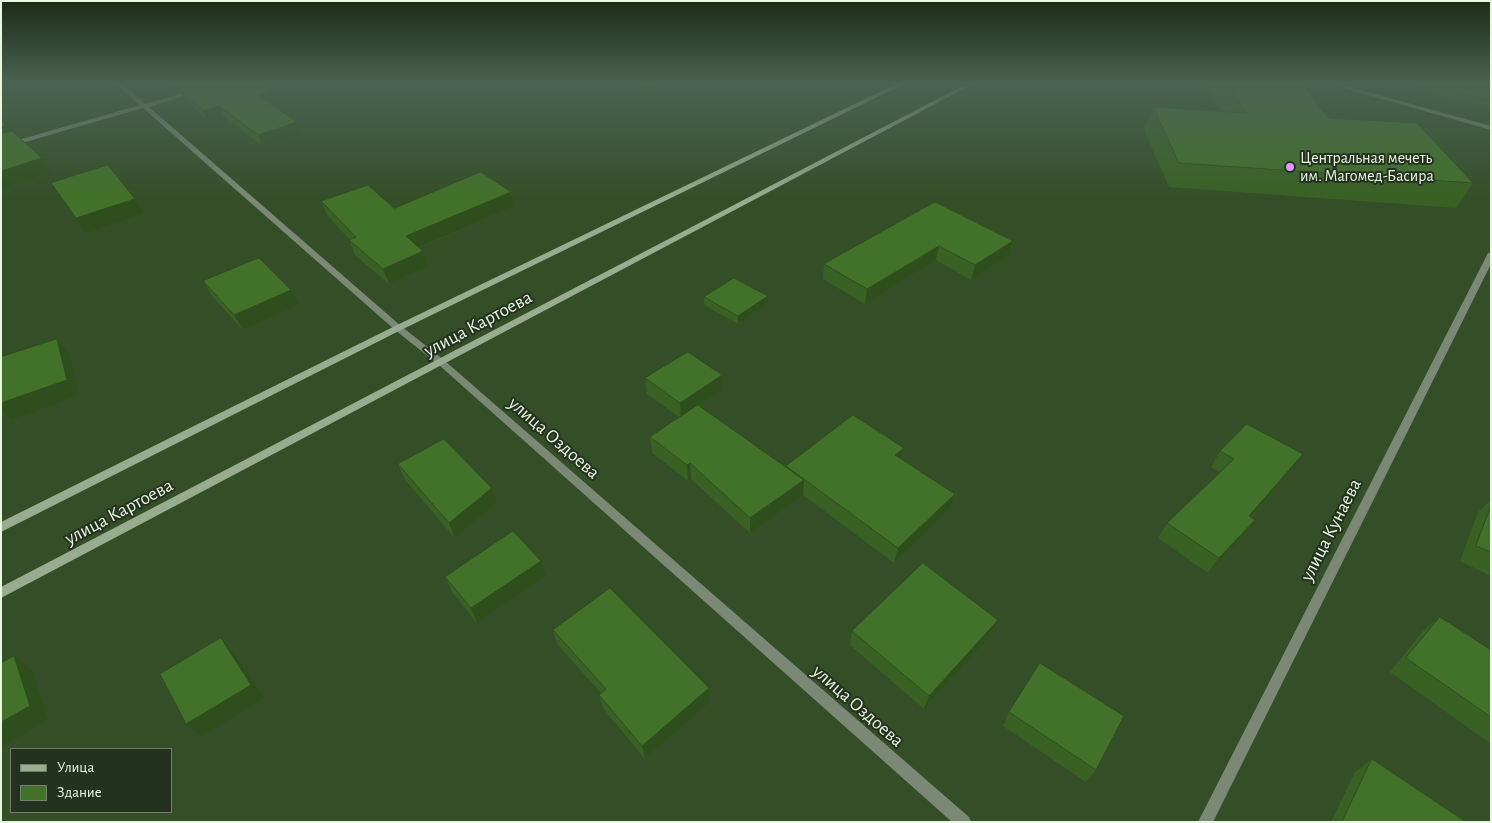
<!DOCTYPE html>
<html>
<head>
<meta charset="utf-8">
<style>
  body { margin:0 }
  #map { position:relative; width:1492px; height:823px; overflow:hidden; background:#344f28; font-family:"Alegreya Sans",sans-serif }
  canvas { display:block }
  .frame { position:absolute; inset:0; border:2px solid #e7f7e0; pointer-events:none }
  .legend { position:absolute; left:10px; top:748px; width:162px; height:65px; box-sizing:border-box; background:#24311f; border:1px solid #72806c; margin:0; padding:6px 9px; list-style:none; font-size:15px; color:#e7f7e0 }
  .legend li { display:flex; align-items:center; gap:10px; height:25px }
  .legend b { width:25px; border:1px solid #72806c }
</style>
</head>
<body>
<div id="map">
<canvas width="1492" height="823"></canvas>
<div class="frame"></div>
<ul class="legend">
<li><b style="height:6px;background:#98ac8f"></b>Улица</li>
<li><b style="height:14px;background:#427129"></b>Здание</li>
</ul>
</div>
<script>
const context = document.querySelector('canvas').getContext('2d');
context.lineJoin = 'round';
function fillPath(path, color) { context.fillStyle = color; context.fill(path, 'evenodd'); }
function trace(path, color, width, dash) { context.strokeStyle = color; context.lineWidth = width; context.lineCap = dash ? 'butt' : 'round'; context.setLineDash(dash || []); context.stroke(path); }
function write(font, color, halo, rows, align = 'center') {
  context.font = font + ' "Alegreya Sans",sans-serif'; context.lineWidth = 4; context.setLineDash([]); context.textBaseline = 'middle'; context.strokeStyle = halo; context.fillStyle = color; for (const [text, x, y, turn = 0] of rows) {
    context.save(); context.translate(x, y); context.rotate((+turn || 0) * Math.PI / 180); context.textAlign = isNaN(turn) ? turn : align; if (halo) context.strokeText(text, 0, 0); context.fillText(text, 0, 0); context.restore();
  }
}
const street = new Path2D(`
  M116,84H123L145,104L214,84H223L149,107L401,326L445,361L969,817L971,822H952L439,365L395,330L143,108L1,149V145L140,105Z
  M1329,84H1339L1491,126V130Z
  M1488,253H1491V264L1213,822H1198Z`);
const secondary = new Path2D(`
  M896,84H904L401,330L1,532V522L395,326Z
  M966,84H973L1,598V587Z`);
const wall = new Path2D(`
  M168,84H263L276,101L269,103L297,122L301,133L262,146L224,116L208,121L184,98L180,92L178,93Z
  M633,84H668L649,91Z
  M1205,84H1302L1329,118L1473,183L1456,208L1169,187L1144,130L1153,107L1221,111Z
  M1413,84H1491V109L1411,88Z
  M321,201L394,208L514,206L419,248L428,266L389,284L355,255L349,240H350L327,215Z
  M935,202L1013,241L1009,256L971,280L936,260L865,304L823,279L824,264Z
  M203,281L299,305L243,330L212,296Z
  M768,296V304L738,324L704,305V297Z
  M645,378L722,390L699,406L786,467V466L904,448L901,459L955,494L950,509L894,563L803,495V496L750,533L691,479L688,481L652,453L650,437L679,417L647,394Z
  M1220,451L1292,470L1251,517L1244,535L1208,573L1158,538L1167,523L1220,472L1211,467Z
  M398,464L497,503L455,538L405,480Z
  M1491,500V576L1460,561L1478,512Z
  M546,576L477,623L452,592L445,577Z
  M1440,617L1491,650V744L1390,672L1423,631Z
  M998,620L992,634L924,709L850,645L852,631Z
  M553,630L709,688L710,702L645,759L603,708L599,695L601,693L557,644Z
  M1009,712L1096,770L1086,782L1003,726Z
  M1372,759L1466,822H1331L1355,772Z`);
const shadedWall = new Path2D(`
  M173,84H207L178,88L180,92L178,93Z
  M648,84H668L649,91Z
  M271,91L276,101L262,105L258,95Z
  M219,106L224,116L208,121L203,111Z
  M297,122L301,133L262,146L258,135Z
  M6,125L15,139L1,143V127Z
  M42,158L51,172L1,189V171Z
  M511,192L514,206L411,251L406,236Z
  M135,199L144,213L86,233L76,218Z
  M1013,241L1009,256L971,280L975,265Z
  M939,246L936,260L865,304L867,289Z
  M423,251L428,266L389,284L383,269Z
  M291,290L299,305L243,330L234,315Z
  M768,296V304L738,324V316Z
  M57,339L69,354L79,395L11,420L1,410V403Z
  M722,375V390L681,418L680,403Z
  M904,448L900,463L895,455Z
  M1303,454L1292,470L1238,531L1249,516Z
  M690,463L691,479L688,481L687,465Z
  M804,480L803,496L750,533V518Z
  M492,488L497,503L455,538L449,523Z
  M955,494L950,509L894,563L898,548Z
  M1255,520L1244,535L1208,573L1219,558Z
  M541,561L546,576L477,623L471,608Z
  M998,620L992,634L924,709L929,696Z
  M221,638L233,652L264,698L201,737L186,724Z
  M14,656L32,670L48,720L1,747V722Z
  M709,688L710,702L645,759L642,746Z`);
const building = new Path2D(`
  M192,84H263L271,91L258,95L297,122L258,135L219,106L203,111L178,88Z
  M1228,84H1302L1329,118L1417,123L1473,183L1179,163L1153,107L1246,113Z
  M1426,84H1491V101Z
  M1,121L6,125L1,127Z
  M12,131L42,158L1,171V134Z
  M108,165L135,199L76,218L51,183Z
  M481,172L511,192L406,236L423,251L383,269L349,240L356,237L321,201L368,185L394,208Z
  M935,202L1013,241L975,265L939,246L867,289L824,264Z
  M259,258L291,290L234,315L203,281Z
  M734,278L768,296L738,316L704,297Z
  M57,339L67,380L1,403V357Z
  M688,352L722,375L680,403L645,378Z
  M698,405L804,480L750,518L690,463L687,465L650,437Z
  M853,415L904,448L895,455L955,494L898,548L786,466Z
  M1247,424L1303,454L1249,516L1255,520L1219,558L1167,523L1234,459L1220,451Z
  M444,439L492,488L449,523L398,464Z
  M1491,506V552L1476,546Z
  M513,531L541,561L471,608L445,577Z
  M923,563L998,620L929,696L852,631Z
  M610,588L709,688L642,746L599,695L606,689L553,630Z
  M1440,617L1491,650V717L1406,658Z
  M221,638L251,685L186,724L160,674Z
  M14,656L30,706L1,722V663Z
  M1040,663L1124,716L1096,770L1009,712Z
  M1372,759L1466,822H1342Z`);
const markers = [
  [1290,167,5,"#dc99f5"]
];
const farPoinames = [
  ["Центральная мечеть",1300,158],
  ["им. Магомед-Басира",1300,176]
];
const streetNames = [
  ["улица Картоева",478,324,-28],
  ["улица Оздоева",554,438,41],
  ["улица Картоева",119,512,-28],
  ["улица Кунаева",1331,530,-63],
  ["улица Оздоева",858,706,41]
];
fillPath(street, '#7b8876');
fillPath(secondary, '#98ac8f');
fillPath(wall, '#396123');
fillPath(shadedWall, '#2e4f1d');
fillPath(building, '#427129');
trace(building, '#2e4f1d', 1);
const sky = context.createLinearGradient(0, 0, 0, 199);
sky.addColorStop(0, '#1d2b16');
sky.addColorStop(0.42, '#4a6353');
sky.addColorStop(1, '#4a635300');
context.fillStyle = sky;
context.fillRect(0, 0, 1492, 199);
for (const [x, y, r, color] of markers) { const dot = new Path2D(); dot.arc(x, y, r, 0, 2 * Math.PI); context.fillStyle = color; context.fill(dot); trace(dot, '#24311f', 2); }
write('16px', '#e7f7e0', '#24311f', farPoinames, 'left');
write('19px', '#e7f7e0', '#24311f', streetNames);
</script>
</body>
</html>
